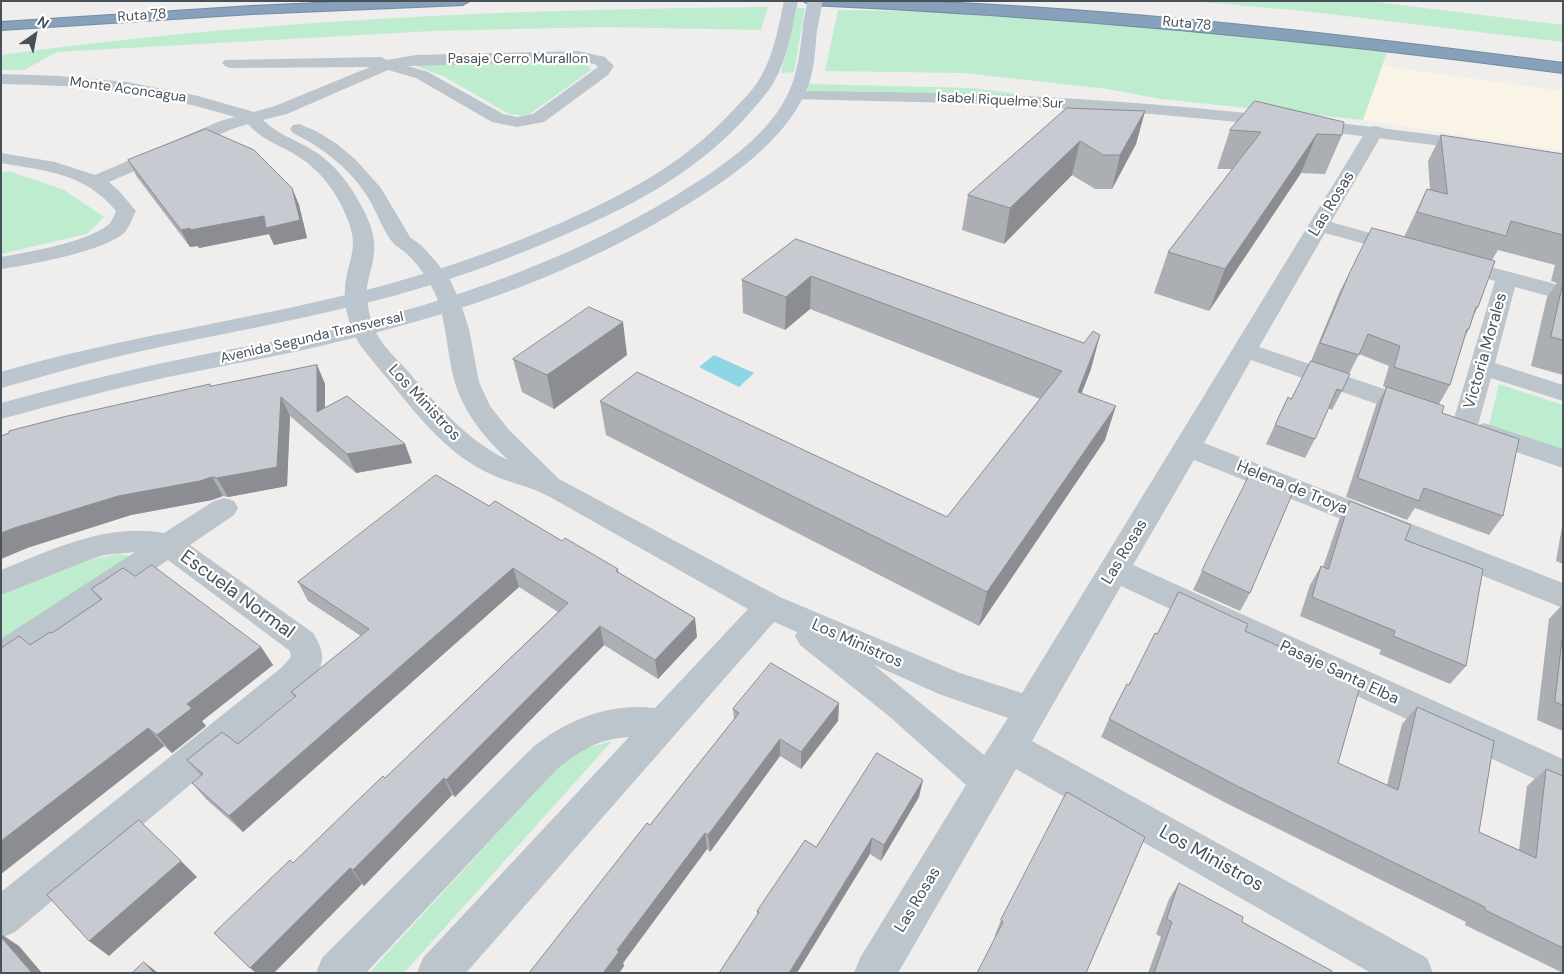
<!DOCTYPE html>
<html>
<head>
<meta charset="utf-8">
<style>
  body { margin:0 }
  #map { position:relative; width:1564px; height:974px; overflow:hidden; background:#f0eded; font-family:"DM Sans",sans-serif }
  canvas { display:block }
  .frame { position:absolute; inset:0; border:2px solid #47515a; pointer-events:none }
  .north { position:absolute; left:10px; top:10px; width:50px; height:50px; -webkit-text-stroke:4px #fff; paint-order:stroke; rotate:33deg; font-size:14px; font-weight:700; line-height:20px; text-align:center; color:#47515a }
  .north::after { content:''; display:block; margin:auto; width:18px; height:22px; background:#47515a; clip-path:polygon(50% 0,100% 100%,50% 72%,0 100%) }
</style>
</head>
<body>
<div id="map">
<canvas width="1564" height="974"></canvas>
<div class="frame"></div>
<div class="north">N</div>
</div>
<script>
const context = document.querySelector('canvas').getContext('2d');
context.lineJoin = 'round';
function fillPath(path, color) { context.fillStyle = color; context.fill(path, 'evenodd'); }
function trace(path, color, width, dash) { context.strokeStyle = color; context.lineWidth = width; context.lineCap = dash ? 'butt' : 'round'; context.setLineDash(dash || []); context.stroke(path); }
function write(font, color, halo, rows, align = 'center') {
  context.font = font + ' "DM Sans",sans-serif'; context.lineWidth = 4.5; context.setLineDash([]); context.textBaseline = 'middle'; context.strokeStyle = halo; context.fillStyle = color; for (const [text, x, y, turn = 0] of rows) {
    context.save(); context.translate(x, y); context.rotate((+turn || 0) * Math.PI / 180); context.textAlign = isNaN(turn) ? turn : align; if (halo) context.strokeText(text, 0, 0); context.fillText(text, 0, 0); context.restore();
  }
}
const commercial = new Path2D(`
  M1382,66L1563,91V151L1363,120Z`);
const green = new Path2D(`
  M1190,1H1368L1563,25V42L1304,11Z
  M768,7L761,30L602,27L432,31L57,52L24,70H1V55C255,20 512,9 768,7Z
  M797,8H805L794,72L781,73Z
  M838,10C1021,11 1205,32 1387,52L1363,120L1161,99L1107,89L964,73L825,71Z
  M571,60L588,64L591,70L527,116L509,114L445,77L415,66L426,63Z
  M808,84L972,88L1020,94L1013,100L807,93Z
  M9,171L64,190L104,217L87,234L1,254V173Z
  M1499,384L1563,405V449L1489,425Z
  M118,554L138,557L1,645V587L37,571Z
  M612,741L404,973H369L572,752Z`);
const water = new Path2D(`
  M714,355L754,373L739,387L699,367Z`);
const minor = new Path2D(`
  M578,51L605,57L614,66L608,75L544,122L517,127L492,122L416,78L388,70L287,114L263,120C276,133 293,139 309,148C334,162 350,184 363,209C370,222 376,238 374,253C373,269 365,282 367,298C368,312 372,325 379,338C386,349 395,357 404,367C435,402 464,439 508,460C485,438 464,413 455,383C447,355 447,325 437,298C430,282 420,266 407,254C404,251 399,248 395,245C383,232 378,214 369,199C351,169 323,148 293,133L290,129L293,125L299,124L316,131L337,144L356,160L381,188L410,237L422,246L438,264L451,282L461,304L469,329L479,382L490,406L509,430L559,479L780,597L960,673L1022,693L1366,131L1369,127L1375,126L1381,127L1384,131L1331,222L1409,244L1412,248L1409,252L1402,254L1325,233L1259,347L1426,403L1430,409L1426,415L1417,417L1408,415L1251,360L1204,443L1563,583V608L1194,460L1133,565L1563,759V792L1121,586L1032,741L1427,958L1433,973H1371L1016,769L898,973H854L860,958L966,785L890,717L800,645L795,636L797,632L774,622L466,973H417L423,958L629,737C598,739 581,750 557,769L366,973H316L322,958L533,747C569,719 609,703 655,708L748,609C682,572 616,534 550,497C530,486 505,482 484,471C442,449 415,412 386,377C377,366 368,356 360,345C350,328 343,307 345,287C348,258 360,249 347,218C335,188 317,166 289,151C275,144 259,137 248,124L232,129L109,182L120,192L136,211C132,218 130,226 125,232C106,251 29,265 1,269V257C28,252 88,242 108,225C112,222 114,216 116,211C85,173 46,171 1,163V153L55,162L95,175L220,121L235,117C200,107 164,97 127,92C86,86 43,85 1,84V74L60,76L127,82L198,96L254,112L275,106L370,67L230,68L225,66L222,63L225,60L381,57L387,60L416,55ZM578,61L595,64L598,67L533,114L517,117L503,114L428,72L408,66ZM874,665L939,694L1008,718L984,755Z
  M1453,257L1563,286V300L1515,287L1495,363L1563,385V401L1491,378L1478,425L1484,423L1493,426L1563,449V468L1475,438L1471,432L1465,434L1456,431L1452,425L1495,281L1446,267L1442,263L1446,259Z
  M224,498L234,501L238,508L234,515L190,545L313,633C328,656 324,669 305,688L15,932L1,938V892L281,668L291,657L290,651L168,560L12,666L1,669V639L135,552L104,555L89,560L1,595V570C54,549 106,523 164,533L214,501Z`);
const tertiary = new Path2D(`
  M796,91C872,92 947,92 1023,96C1174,103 1324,120 1474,140L1480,141L1483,145L1480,149L1474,150L1281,126L1152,114L958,103L790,99L788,96L790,93Z`);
const secondary = new Path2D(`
  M784,1H798C792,28 788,57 774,82C767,94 757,104 748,115C704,164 651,196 591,223C517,257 441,285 362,304C286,323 209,336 133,353C88,363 45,376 1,388V372C117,338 237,322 354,293C435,273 515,245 591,209C646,183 695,153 736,107C743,100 751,92 757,83C773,59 778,29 784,1Z
  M810,24L815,25L817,28C815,50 815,73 805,94C781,143 733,176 688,204C582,271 459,314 337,342C282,356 225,365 168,377C112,389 57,404 1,419V403C70,384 140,367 211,353C252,345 294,339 334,329C452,301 569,260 673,197C712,173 755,146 780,108C797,83 799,57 803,28L805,25Z`);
const motorway = new Path2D(`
  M361,1H470L463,5L252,14L1,30V22L252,6Z
  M803,1C839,1 875,0 911,1C1129,9 1347,35 1563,63V73C1313,40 1062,16 810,5Z`);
const secondaryBridge = new Path2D(`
  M810,28L815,1`);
const wall = new Path2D(`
  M1067,108L1145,111L1136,144L1112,189H1095L1072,175L1004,244L962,230L968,195Z
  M1230,130L1342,135L1325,174L1301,173L1209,311L1154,293L1168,252L1232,169H1217Z
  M1441,135L1563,154V375L1531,366L1547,297L1557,283L1551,281L1555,265L1498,250L1492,260L1478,307L1474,315L1469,329L1465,337L1450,385L1439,404L1442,413L1503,516L1489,535L1415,508L1407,520L1346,497L1376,405L1386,388L1383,386L1389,366L1359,354L1349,374L1342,391L1332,410L1328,408L1315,439L1305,458L1266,444L1288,397L1291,399L1311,361L1340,291L1350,272L1404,237L1427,189L1430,190L1428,161Z
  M128,160L292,188L299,205L307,238L274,245L269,234L199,248L198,246L190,247L137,177Z
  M796,239L1091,369L1081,393L1105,440L979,626L606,435L600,401L947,517L1040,399L810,309L785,330L743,313L742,280Z
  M627,355L554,409L522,392L513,359Z
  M317,365L325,384V408L405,444L412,463L356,473L290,416L287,486L228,497L223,496L212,500L131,515L30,547L211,386Z
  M1350,501L1466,666L1450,684L1379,654L1381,650L1300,616L1310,585L1321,566L1323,567L1339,520Z
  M489,506L618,569L619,573L697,637L658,679L604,645L455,797L452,795L364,886L362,884L293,863L385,778L558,612L519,587L243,832L207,800L192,783L201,776L187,760L238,744L295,698L291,692L361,636L308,601L298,582Z
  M1563,521V564L1556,561Z
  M1202,571L1250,593L1240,611L1193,590Z
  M135,576L261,647L273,665L202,721L206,726L172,753L164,746L1,874L30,645L52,633L100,600L91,589Z
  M1563,604V731L1537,720L1549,619Z
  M1245,631L1338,763L1387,785L1402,724L1417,707L1479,832L1519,850L1527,786L1546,769L1563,776V973L1465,925L1466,922L1226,803L1101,737L1109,719L1129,685L1157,634Z
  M839,703L838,721L801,769L780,756L710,852L707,849L623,963L624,966L619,973L650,825L734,720L733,709Z
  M919,797L881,861L870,854L757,916V911L816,847Z
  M1179,883L1242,922L1332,973H1148L1161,937L1156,934L1169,899Z
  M1001,920L1086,973L996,936L995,935Z`);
const shadedWall = new Path2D(`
  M1145,111L1136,144L1112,189L1120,155Z
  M1317,134L1301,173L1209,311L1225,269Z
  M1080,141L1072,175L1004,244L1010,208Z
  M292,188L299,205L307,238L274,245L269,234L199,248L198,246L190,247L181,230Z
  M811,276L810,309L785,330L786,297Z
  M623,322L627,355L554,409L547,375Z
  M1100,335L1091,369L1069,426L1078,392Z
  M317,365L325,384V431L317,412Z
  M281,397L290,416L287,486L228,497L217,478Z
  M1116,406L1105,440L979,626L987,592Z
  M405,444L412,463L356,473L347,454Z
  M212,477L223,496L212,500L131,515L30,547L1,559V533L14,528L118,496Z
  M513,568L519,587L243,832L229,816Z
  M695,618L697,637L658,679L655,660Z
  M600,626L604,645L455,797L446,780Z
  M261,647L273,665L202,721L206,726L172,753L157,735L187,704Z
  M839,703L838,721L801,769V752Z
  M148,728L164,746L1,874V841Z
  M780,739V756L710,852L708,835Z
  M444,778L452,795L364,886L353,870Z
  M923,780L919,797L881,861L884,845Z
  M705,833L707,849L623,963L624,966L619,973H603L617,950Z
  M872,838L870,854L797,973H789Z
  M181,861L197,877L109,956L89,941Z
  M350,868L362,884L274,973H256L250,968Z
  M1,934L19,946L42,973H32L1,937Z
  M144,962L158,973H154Z`);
const building = new Path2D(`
  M1255,101L1344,122L1342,135L1317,134L1225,269L1168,252L1261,132L1230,130Z
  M1067,108L1145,111L1120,155H1103L1080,141L1010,208L968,195Z
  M206,129L254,150L292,188L300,220L266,228L264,216L190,230V228L181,230L128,160Z
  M1441,135L1563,154V235L1511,221L1506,236L1417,212L1427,189L1447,194Z
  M1372,228L1495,261L1478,307H1476L1469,329H1467L1450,385L1394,367L1400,346L1368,334L1359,355L1320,343L1350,272Z
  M796,239L1084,343L1093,331L1100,335L1078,392L1116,406L987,592L600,401L637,372L947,517L1062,371L811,276L786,297L742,280Z
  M1563,283V340L1551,337Z
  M589,307L623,322L547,375L513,359Z
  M1311,361L1350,374L1342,391L1337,389L1315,439L1275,425L1288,397L1291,399Z
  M317,365V412L347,396L405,444L347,454L281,397L277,467L217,478L212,477L200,481L118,496L14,528L1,533V436L9,433V431L63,417L210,384V386Z
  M1387,387L1444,406L1442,413L1519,439L1503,516L1424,488L1419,501L1358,478Z
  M436,475L489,506L495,501L562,541L565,538L618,569L616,571L695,618L655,660L600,626L446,780L444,778L353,870L350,868L250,968L214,933L290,860L293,863L383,776L385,778L568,603L513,568L229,816L192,783L203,774L187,760L222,732L238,744L296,696L291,692L369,629L298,582Z
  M1249,476L1293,492L1250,593L1202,571Z
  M1350,501L1411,525L1405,540L1483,569L1466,666L1393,636L1395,631L1312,597L1321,566L1328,569Z
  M152,565L261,647L187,704L192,708L157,735L148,728L1,841V648L19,636L30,645L50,632L52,633L102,599L91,589L123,568L135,576Z
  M1179,592L1248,624L1245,631L1361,683L1338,763L1398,790L1417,707L1494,741L1479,832L1536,858L1546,769L1563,776V948L1485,910V907L1237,786L1109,719L1127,684L1129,685L1155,633L1157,634Z
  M1563,632V705L1555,702Z
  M771,663L839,703L801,752L780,739L708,835L705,833L617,950L619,952L603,973H529L647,823L650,825L739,713L733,709Z
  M877,753L923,780L884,845L872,838L789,973H719L759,912L757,911L805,840L816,847Z
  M1067,792L1145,837L1086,973H977L1003,922L1001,920Z
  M139,820L181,861L89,941L47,895Z
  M1179,883L1243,917L1242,922L1332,971V973H1154L1172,922L1167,919Z
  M1,937L32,973H1Z
  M144,962L154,973H132Z`);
const farStreetnames = [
  ["Ruta 78",142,16,-4],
  ["Ruta 78",1187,24,5],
  ["Pasaje Cerro Murallon",518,59],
  ["Monte Aconcagua",128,90,8],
  ["Isabel Riquelme Sur",1000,101,3],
  ["Avenida Segunda Transversal",312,338,-13]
];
const streetNames = [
  ["Las Rosas",1332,204,-59],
  ["Victoria Morales",1486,351,-74],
  ["Los Ministros",424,403,47],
  ["Helena de Troya",1292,488,22],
  ["Las Rosas",1125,552,-59],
  ["Los Ministros",857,644,24],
  ["Pasaje Santa Elba",1339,673,25],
  ["Las Rosas",918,900,-59]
];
const nearStreetnames = [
  ["Escuela Normal",237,595,36],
  ["Los Ministros",1211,859,29]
];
fillPath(commercial, '#faf4e7');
fillPath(green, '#bdecce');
fillPath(water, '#8dd6e6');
trace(motorway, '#738ca5', 2);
fillPath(minor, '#bcc5cc');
fillPath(tertiary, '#bcc5cc');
fillPath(secondary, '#bcc6d0');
fillPath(motorway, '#87a1ba');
trace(secondaryBridge, '#bcc6d0', 15);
fillPath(wall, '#abaeb3');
fillPath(shadedWall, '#8b8d92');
fillPath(building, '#c7cad0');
trace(building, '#8b8d92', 1);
write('14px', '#47515a', '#fff', farStreetnames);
write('16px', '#47515a', '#fff', streetNames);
write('19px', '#47515a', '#fff', nearStreetnames);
</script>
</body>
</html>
